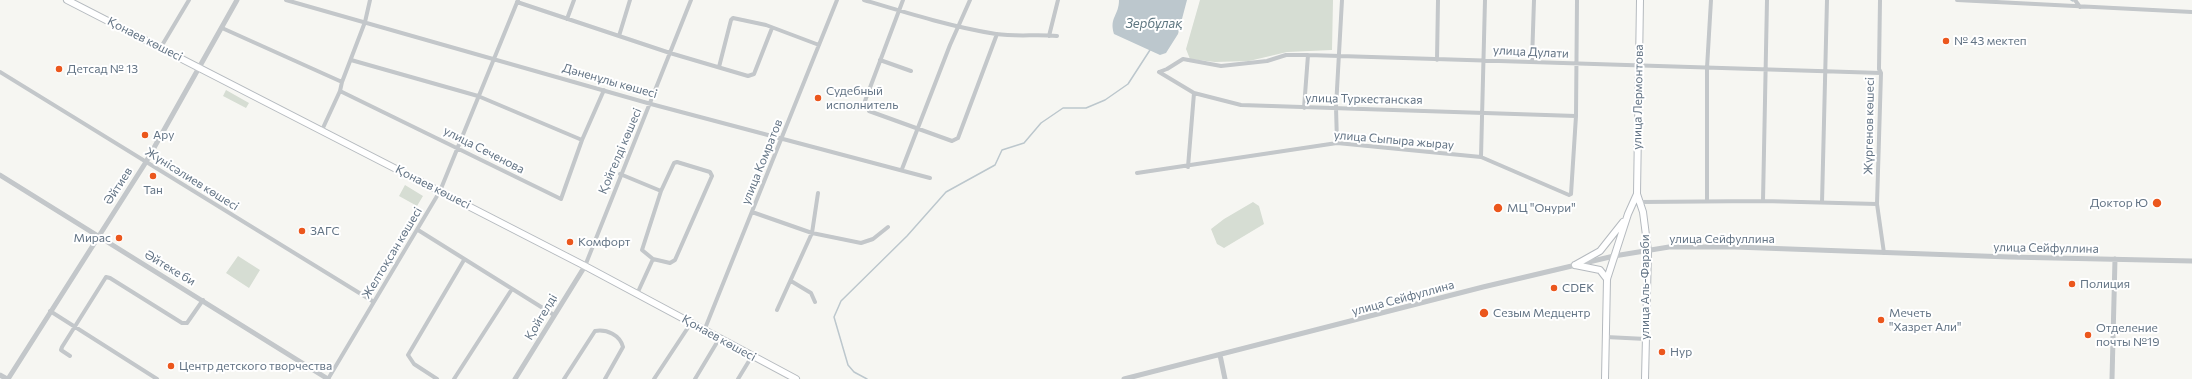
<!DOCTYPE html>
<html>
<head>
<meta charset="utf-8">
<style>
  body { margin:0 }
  canvas { display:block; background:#f6f6f2 }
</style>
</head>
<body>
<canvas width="2192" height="379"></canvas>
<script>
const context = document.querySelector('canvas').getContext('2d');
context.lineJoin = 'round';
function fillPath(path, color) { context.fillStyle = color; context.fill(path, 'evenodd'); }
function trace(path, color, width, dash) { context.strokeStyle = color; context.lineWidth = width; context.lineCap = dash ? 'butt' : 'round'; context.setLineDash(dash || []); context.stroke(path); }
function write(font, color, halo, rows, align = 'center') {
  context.font = font + ' Commissioner,sans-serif'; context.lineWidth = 4; context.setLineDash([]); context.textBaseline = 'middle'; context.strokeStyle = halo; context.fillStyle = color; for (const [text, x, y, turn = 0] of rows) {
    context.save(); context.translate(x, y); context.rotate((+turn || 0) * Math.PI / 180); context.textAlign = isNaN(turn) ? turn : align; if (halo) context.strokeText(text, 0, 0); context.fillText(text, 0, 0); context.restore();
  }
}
const green = new Path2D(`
  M1200,0H1333L1332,50L1287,52L1249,61L1215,62L1190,59L1186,49Z
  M226,90L249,103L246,108L223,96Z
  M405,185L423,196L417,206L399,196Z
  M1253,202L1259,206L1264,224L1224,248L1217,244L1211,229L1224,219Z
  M238,256L260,270L249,288L226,273Z`);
const water = new Path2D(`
  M1119,0H1187L1178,34L1166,53L1160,55L1114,34C1109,17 1119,16 1119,0Z`);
const stream = new Path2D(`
  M2071,0L2073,1
  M867,379L854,372L848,365L834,317L841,301L907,236L946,192L995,165L1002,150L1024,143L1041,123L1063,108H1086L1105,100L1128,84L1150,50`);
const minor = new Path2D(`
  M286,0L651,104L930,178
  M864,0C907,13 952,27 996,34C1017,37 1037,34 1057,36
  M903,0L865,101L869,111L952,141L958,138L997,34
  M1880,0L1879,69L1881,73L1877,204L1884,253
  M1957,0L2192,12
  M2075,0L2080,7
  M517,2L670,53L748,76L754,74L772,28
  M567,19L574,0
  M222,28L342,82
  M619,36L630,0
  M1049,36L1058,0
  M161,47L189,0
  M351,60L478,96L582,140
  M880,60L911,71
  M1437,60L1438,0
  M1532,61L1534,0
  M719,67L731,20L733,18L766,25L819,45
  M0,72L374,302
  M1159,72L1167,69L1183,59L1221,66L1267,61L1286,55H1308L1881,73
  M1159,72L1194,93L1241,105L1576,116
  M340,91L561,199L582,140L604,90
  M1304,108L1308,55
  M322,130L340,91L342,82L365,22L370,0
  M1337,143L1336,107L1342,0
  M1481,157L1485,0
  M677,162L710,172L712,176L675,260L670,263L653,259L642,250L661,191L674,163Z
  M1188,167L1194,93
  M902,169L950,45L970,0
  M1137,173L1337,143L1481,157L1569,195L1571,194L1576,116L1577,0
  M620,174L661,191
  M1707,201V68L1711,0
  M1763,201L1767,0
  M1640,202L1763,201L1877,204
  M1822,203L1827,0
  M752,212L812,233L861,243L873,239L888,227
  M418,230L554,315
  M585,266L691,0
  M791,281L811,293L815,302
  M637,294L653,259
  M777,310L812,233L818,193
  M50,311L157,379
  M704,331L837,0
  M1606,337L1646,339
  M70,356L61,350L62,347L106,277L110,278L182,323H187L203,300
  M328,379L440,191L518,0
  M437,379L414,364L408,355L464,260
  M454,379L512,289
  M564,379L595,331C607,329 620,335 623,347L605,379
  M654,379L691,323
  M695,379L719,339
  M738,379L752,356`);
const tertiary = new Path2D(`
  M0,175L328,379
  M1220,355L1225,379
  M0,375L7,379
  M8,379L146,162L237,0
  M515,379L585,266
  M1124,379L1483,287L1614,256L1669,247H1735L2009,257L2192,261
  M2112,379L2115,259`);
const secondary = new Path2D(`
  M67,0L585,266L796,379
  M1637,194L1643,212L1648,251L1645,379
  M1575,265L1600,251L1623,222
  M1575,265L1600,270L1607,279
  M1605,379L1607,279L1628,214L1637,194L1640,0`);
const markers = [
  [1946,41,4,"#eb571d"],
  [59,69,4,"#eb571d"],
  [818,98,4,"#eb571d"],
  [145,135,4,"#eb571d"],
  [153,176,4,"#eb571d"],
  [2157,203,5,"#eb571d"],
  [1498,208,5,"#eb571d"],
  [302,231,4,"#eb571d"],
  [119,238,4,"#eb571d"],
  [570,242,4,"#eb571d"],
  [2072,284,4,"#eb571d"],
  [1554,288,4,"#eb571d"],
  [1484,313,5,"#eb571d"],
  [1881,320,4,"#eb571d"],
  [2088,335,4,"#eb571d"],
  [1662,352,4,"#eb571d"],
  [171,366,4,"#eb571d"]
];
const streetNames = [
  ["Қонаев көшесі",145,39,27],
  ["улица Дулати",1531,52,3],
  ["Дәненұлы көшесі",610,81,16],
  ["улица Лермонтова",1638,97,-89],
  ["улица Туркестанская",1364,99,1],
  ["Жүргенов көшесі",1869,126,-89],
  ["улица Сыпыра жырау",1394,140,5],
  ["улица Сеченова",484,150,27],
  ["Қойгелді көшесі",620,151,-67],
  ["улица Комратов",762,162,-68],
  ["Жүнісәлиев көшесі",192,179,32],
  ["Әйтиев",118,186,-57],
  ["Қонаев көшесі",433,187,27],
  ["улица Сейфуллина",1722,239],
  ["улица Сейфуллина",2046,248,1],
  ["Желтоқсан көшесі",392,253,-59],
  ["Әйтеке би",170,268,31],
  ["улица Аль-Фараби",1645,287,-90],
  ["улица Сейфуллина",1403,298,-15],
  ["Қойгелді",541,317,-59],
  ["Қонаев көшесі",719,338,29]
];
const poiNames = [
  ["№ 43 мектеп",1954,41],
  ["Детсад № 13",67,69],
  ["Судебный",826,91],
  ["исполнитель",826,105],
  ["Ару",153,135],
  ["Тан",153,190,"center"],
  ["Доктор Ю",2148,203,"right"],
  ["МЦ \"Онури\"",1507,208],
  ["ЗАГС",310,231],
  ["Мирас",111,238,"right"],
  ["Комфорт",578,242],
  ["Полиция",2080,284],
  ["CDEK",1562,288],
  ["Сезым Медцентр",1493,313],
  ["Мечеть",1889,313],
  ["\"Хазрет Али\"",1889,327],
  ["Отделение",2096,328],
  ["почты №19",2096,342],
  ["Нур",1670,352],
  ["Центр детского творчества",179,366]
];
const waterNames = [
  ["Зербұлақ",1154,24]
];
fillPath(green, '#d6ddd3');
fillPath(water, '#bcc7cd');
trace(stream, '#bcc7cd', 1.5);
trace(secondary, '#b5babf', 8);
trace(minor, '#c3c7ca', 4);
trace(tertiary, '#c3c7ca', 5);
trace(secondary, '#fff', 6);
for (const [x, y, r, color] of markers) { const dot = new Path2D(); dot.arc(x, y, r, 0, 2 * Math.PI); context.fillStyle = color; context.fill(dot); trace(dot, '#fff', 1.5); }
write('12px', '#637485', '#fff', streetNames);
write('12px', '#637485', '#fff', poiNames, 'left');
write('italic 13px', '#5f7781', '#fff', waterNames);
</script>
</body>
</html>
